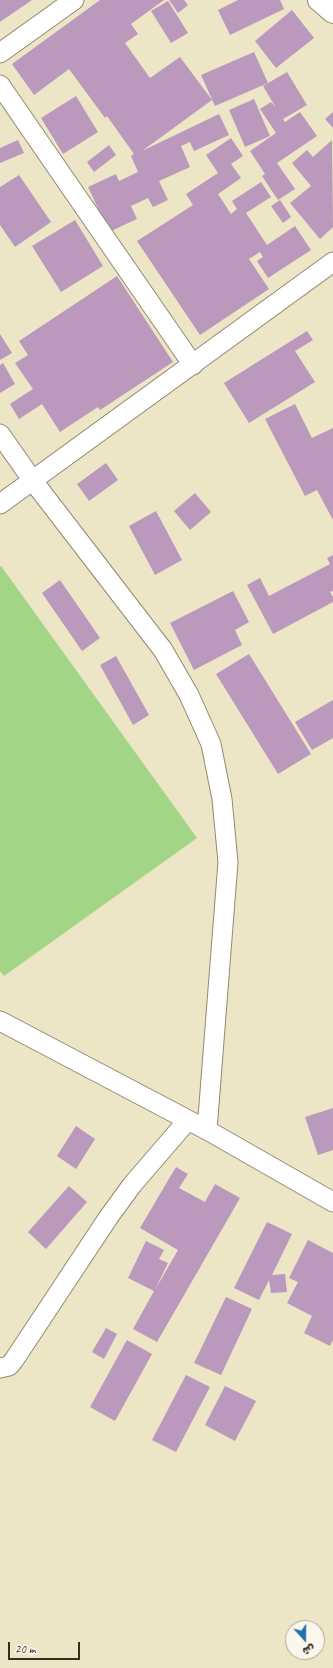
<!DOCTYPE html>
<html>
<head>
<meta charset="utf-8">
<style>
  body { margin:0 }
  #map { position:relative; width:333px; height:1668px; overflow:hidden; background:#ece5c6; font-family:Caveat,"Playpen Sans Arabic",sans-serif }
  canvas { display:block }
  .north { position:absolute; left:285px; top:1620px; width:40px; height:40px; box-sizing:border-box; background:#fbf7ec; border:1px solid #aea59a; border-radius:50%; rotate:159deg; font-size:11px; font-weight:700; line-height:16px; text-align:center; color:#3b2a1e }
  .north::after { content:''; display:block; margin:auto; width:14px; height:18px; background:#1f6fb2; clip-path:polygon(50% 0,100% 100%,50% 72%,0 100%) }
  .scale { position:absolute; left:8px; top:1642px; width:72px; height:18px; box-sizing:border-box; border:2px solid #3b2a1e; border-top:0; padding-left:5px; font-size:12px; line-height:14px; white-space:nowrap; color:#3b2a1e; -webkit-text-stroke:3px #fbf7ec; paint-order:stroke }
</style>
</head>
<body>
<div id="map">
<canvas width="333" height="1668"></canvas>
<div class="north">ش</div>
<div class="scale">20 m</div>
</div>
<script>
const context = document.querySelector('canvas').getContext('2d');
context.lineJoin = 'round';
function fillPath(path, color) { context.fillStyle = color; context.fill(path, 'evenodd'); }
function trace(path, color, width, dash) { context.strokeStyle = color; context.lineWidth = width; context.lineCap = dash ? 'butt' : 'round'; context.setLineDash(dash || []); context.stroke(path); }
const green = new Path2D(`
  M1,566L197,838L4,976L0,971V567Z`);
const building = new Path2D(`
  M0,0H32L0,22Z
  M100,0H164L131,24L138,34L125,43L150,78L180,57L212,100L142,151L219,114L229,135L194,151L190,142L181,146L190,167L159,181L168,200L153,207L148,198L131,206L137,219L109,232L88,187L116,174L119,181L138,172L131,156L134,154L107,116L105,118L69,69L34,95L12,64Z
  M169,0H184L188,5L178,13Z
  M238,0H280L284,9L230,35L218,10Z
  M168,1L188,33L171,43L151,11Z
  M292,10L314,38L276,68L255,41Z
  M254,52L268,83L215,106L201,75Z
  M287,72L307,105L283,119L285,122L300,112L317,136L277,163L295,189L278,200L262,176L265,174L250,151L276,133L260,109L271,102L276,108L263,86Z
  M76,96L98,132L63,154L41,118Z
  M254,99L270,136L245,147L229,110Z
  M333,112V128L325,119Z
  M231,138L243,156L231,164L241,178L218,194L231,214L237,209L232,201L261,182L271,197L246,213L267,245L295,226L311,250L268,278L257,261L263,257L260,252L249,259L269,289L200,335L137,241L193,205L186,194L218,173L206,155Z
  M18,140L24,153L0,163V148Z
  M332,140L333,227L320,239L290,203L311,186L292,163L307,150L313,157Z
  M109,145L116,155L94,172L87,162Z
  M19,175L51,222L15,247L0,225V187Z
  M280,200L291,217L283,223L271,206Z
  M75,220L103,266L61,292L32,246Z
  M117,276L173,362L100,410L98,407L60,432L42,404L19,419L10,404L33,389L15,363L28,355L19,341Z
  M307,331L313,340L295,351L315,382L249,423L224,383Z
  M0,334L12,353L0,360Z
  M3,363L15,384L0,393V365Z
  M295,404L312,438L333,428V520L317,490L305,496L265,419Z
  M106,463L118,480L89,501L77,484Z
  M195,493L211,512L190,530L174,511Z
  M156,511L182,560L155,575L129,526Z
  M333,555V591L330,592L333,597V602L273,634L247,585L260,578L269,596L330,564L327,558Z
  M60,580L100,638L82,651L42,593Z
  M233,591L249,622L235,630L242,645L194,670L170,623Z
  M249,654L311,754L278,774L216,674Z
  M116,656L149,715L133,725L100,665Z
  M333,700V738L312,750L295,722Z
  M333,1108V1150L318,1155L305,1117Z
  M76,1126L95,1139L76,1169L57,1156Z
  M176,1167L188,1174L179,1188L205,1202L215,1184L240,1198L157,1342L133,1329L154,1291L128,1278L146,1241L164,1250L159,1259L168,1263L155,1290L178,1250L140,1228Z
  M69,1186L87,1202L46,1249L28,1232Z
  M267,1222L292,1234L272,1275L285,1274L287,1292L271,1293L269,1280L259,1300L234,1288Z
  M308,1240L333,1253V1340L330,1346L304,1333L312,1316L287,1303L298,1282L289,1278Z
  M226,1297L252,1309L221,1375L194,1363Z
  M106,1328L117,1334L104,1359L92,1352Z
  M127,1340L152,1354L115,1421L90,1407Z
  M186,1375L210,1387L176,1452L152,1440Z
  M225,1386L256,1401L235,1441L205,1425Z`);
const minor = new Path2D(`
  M0,53L74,0
  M0,85L193,365
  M0,434L33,481L163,650L189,695L211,744L222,799L228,862L207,1130
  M0,504L333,262
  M0,1021L207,1130L333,1202
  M0,1368L9,1366L14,1360L108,1218L132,1185L188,1120`);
const tertiary = new Path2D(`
  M319,0L333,12`);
fillPath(green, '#a2d585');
fillPath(building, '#ba99bc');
trace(minor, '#948872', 21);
trace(tertiary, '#948872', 24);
trace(minor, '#fff', 19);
trace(tertiary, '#fff', 22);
</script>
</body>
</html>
